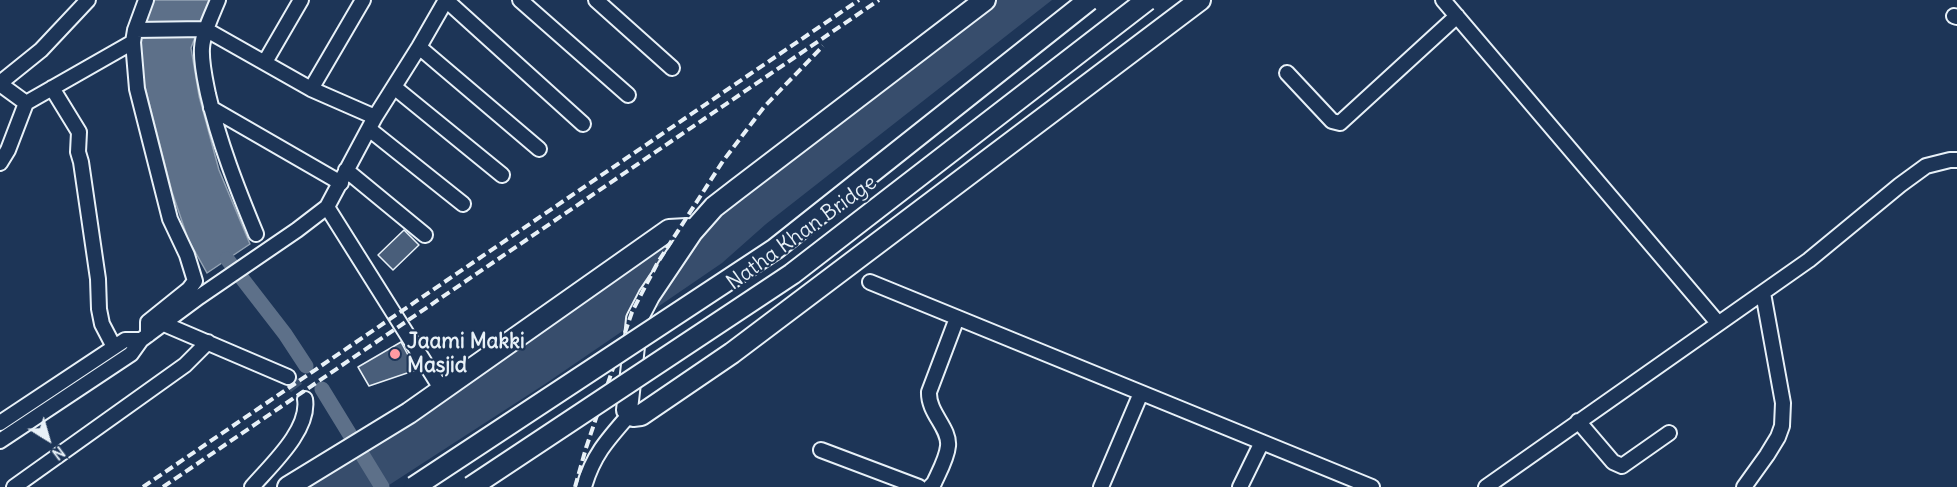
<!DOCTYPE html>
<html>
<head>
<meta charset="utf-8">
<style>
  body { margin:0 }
  #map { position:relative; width:1957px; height:487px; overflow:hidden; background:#1d3557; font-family:Delius,sans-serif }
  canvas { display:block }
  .north { position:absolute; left:18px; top:409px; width:60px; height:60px; -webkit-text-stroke:4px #1d3557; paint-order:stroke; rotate:143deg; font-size:16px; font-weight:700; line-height:24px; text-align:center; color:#e8f1f8 }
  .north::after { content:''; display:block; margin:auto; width:21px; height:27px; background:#e8f1f8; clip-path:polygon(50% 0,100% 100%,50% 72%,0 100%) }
</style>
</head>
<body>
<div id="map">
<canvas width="1957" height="487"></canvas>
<div class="north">N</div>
</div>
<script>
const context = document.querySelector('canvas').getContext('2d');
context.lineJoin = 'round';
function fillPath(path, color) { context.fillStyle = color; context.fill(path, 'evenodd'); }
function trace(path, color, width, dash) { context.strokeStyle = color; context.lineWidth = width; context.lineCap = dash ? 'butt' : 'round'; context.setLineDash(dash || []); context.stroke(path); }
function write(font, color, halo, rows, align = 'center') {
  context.font = font + ' Delius,sans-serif'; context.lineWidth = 4.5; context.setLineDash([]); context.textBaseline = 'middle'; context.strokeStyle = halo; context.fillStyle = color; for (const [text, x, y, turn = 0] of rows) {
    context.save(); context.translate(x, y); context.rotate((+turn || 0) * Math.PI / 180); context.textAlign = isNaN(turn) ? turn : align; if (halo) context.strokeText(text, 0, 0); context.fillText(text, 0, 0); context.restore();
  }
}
const green = new Path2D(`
  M997,0H1052L766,224L722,263L545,384L386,487H307L372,445L594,293L790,139Z`);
const water = new Path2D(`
  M153,0H209L191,48L199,96L219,170L250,244L207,273L188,239L172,192L143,79L139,41Z`);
const canal = new Path2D(`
  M227,259L285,334L306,366
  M322,389L382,487`);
const building = new Path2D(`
  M404,230L419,245L393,270L378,255Z
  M401,342L416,370L369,386L358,367Z`);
const minorTunnel = new Path2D(`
  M288,377L305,399`);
const minor = new Path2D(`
  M146,0L135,30L133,42L137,89L170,219L187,255L195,281L189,289L148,322V335
  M218,0C212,15 203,32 202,48C201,63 205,79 208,94C219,142 237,188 256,234
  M446,0L583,124
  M520,0L628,95
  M596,0L672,68
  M1443,0L1718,323
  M1954,16L1957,17
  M135,30L205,29L311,89L375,117
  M419,47L539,149
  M265,62L301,0
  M1287,73L1332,121L1340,123L1457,16
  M0,83L41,50L88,0
  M0,84L26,103L133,42
  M394,87L502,175
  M52,88L79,132L78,152L81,162L98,279L99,309L102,324L114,347
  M311,89L363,0
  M211,108L341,183
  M369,129L463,204
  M0,163L8,150L26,103
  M346,170L425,235
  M327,207L442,390
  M870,282L1372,487
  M164,324L288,377
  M1578,421L1613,462L1622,466L1669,433
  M0,423L125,340H141
  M0,441L131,354L141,340L199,297L297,230L327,207L375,117L419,47L446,0
  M821,450L919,487
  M14,487L185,365L208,342
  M252,487C271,465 310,430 305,399
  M584,487C593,455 608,439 630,414
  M930,487L934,483C939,472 947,458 948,446C950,428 928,413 929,392L957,318
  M1101,487L1141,393
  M1240,487L1262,442
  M1486,487L1809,260L1900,185L1926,166L1950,160H1957
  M1744,487L1767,455L1778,437L1782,426L1783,403L1763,293`);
const highway = new Path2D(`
  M692,232L649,296L637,319L627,410L633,416L641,415L732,353L1200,0
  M288,487L409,413L669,230L687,229L692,232L714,207L736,190L985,0`);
const rail = new Path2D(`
  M143,487L859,0
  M163,487L879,0
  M575,487L586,448L632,312L658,262L723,161L764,107L823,46`);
const highwayBridge = new Path2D(`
  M414,487L775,249L1089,0
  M471,487L792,274L1147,0`);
const markers = [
  [395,354,6,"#ff9aa2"]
];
const streetNames = [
  ["Natha Khan Bridge",802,233,-36]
];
const poiNames = [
  ["Jaami Makki",407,342],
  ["Masjid",407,366]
];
fillPath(green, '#374d6c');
fillPath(water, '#5d7089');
trace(water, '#95a4b5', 1.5);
trace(canal, '#5d7089', 15);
fillPath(building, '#495e7a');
trace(building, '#e8f1f8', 1.5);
trace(minorTunnel, '#3b516f', 14, [14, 7]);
trace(minor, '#e8f1f8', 18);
trace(highway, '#e8f1f8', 24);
trace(minor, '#1d3557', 14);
trace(highway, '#1d3557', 20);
trace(rail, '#e8f1f8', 4, [9, 4.5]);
trace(highwayBridge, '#e8f1f8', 24, []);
trace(highwayBridge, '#1d3557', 20);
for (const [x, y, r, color] of markers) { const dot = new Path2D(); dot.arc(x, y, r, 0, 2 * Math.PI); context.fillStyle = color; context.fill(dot); trace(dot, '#1d3557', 2); }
write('21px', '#e8f1f8', '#1d3557', streetNames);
write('bold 21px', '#e8f1f8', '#1d3557', poiNames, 'left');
</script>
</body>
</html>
